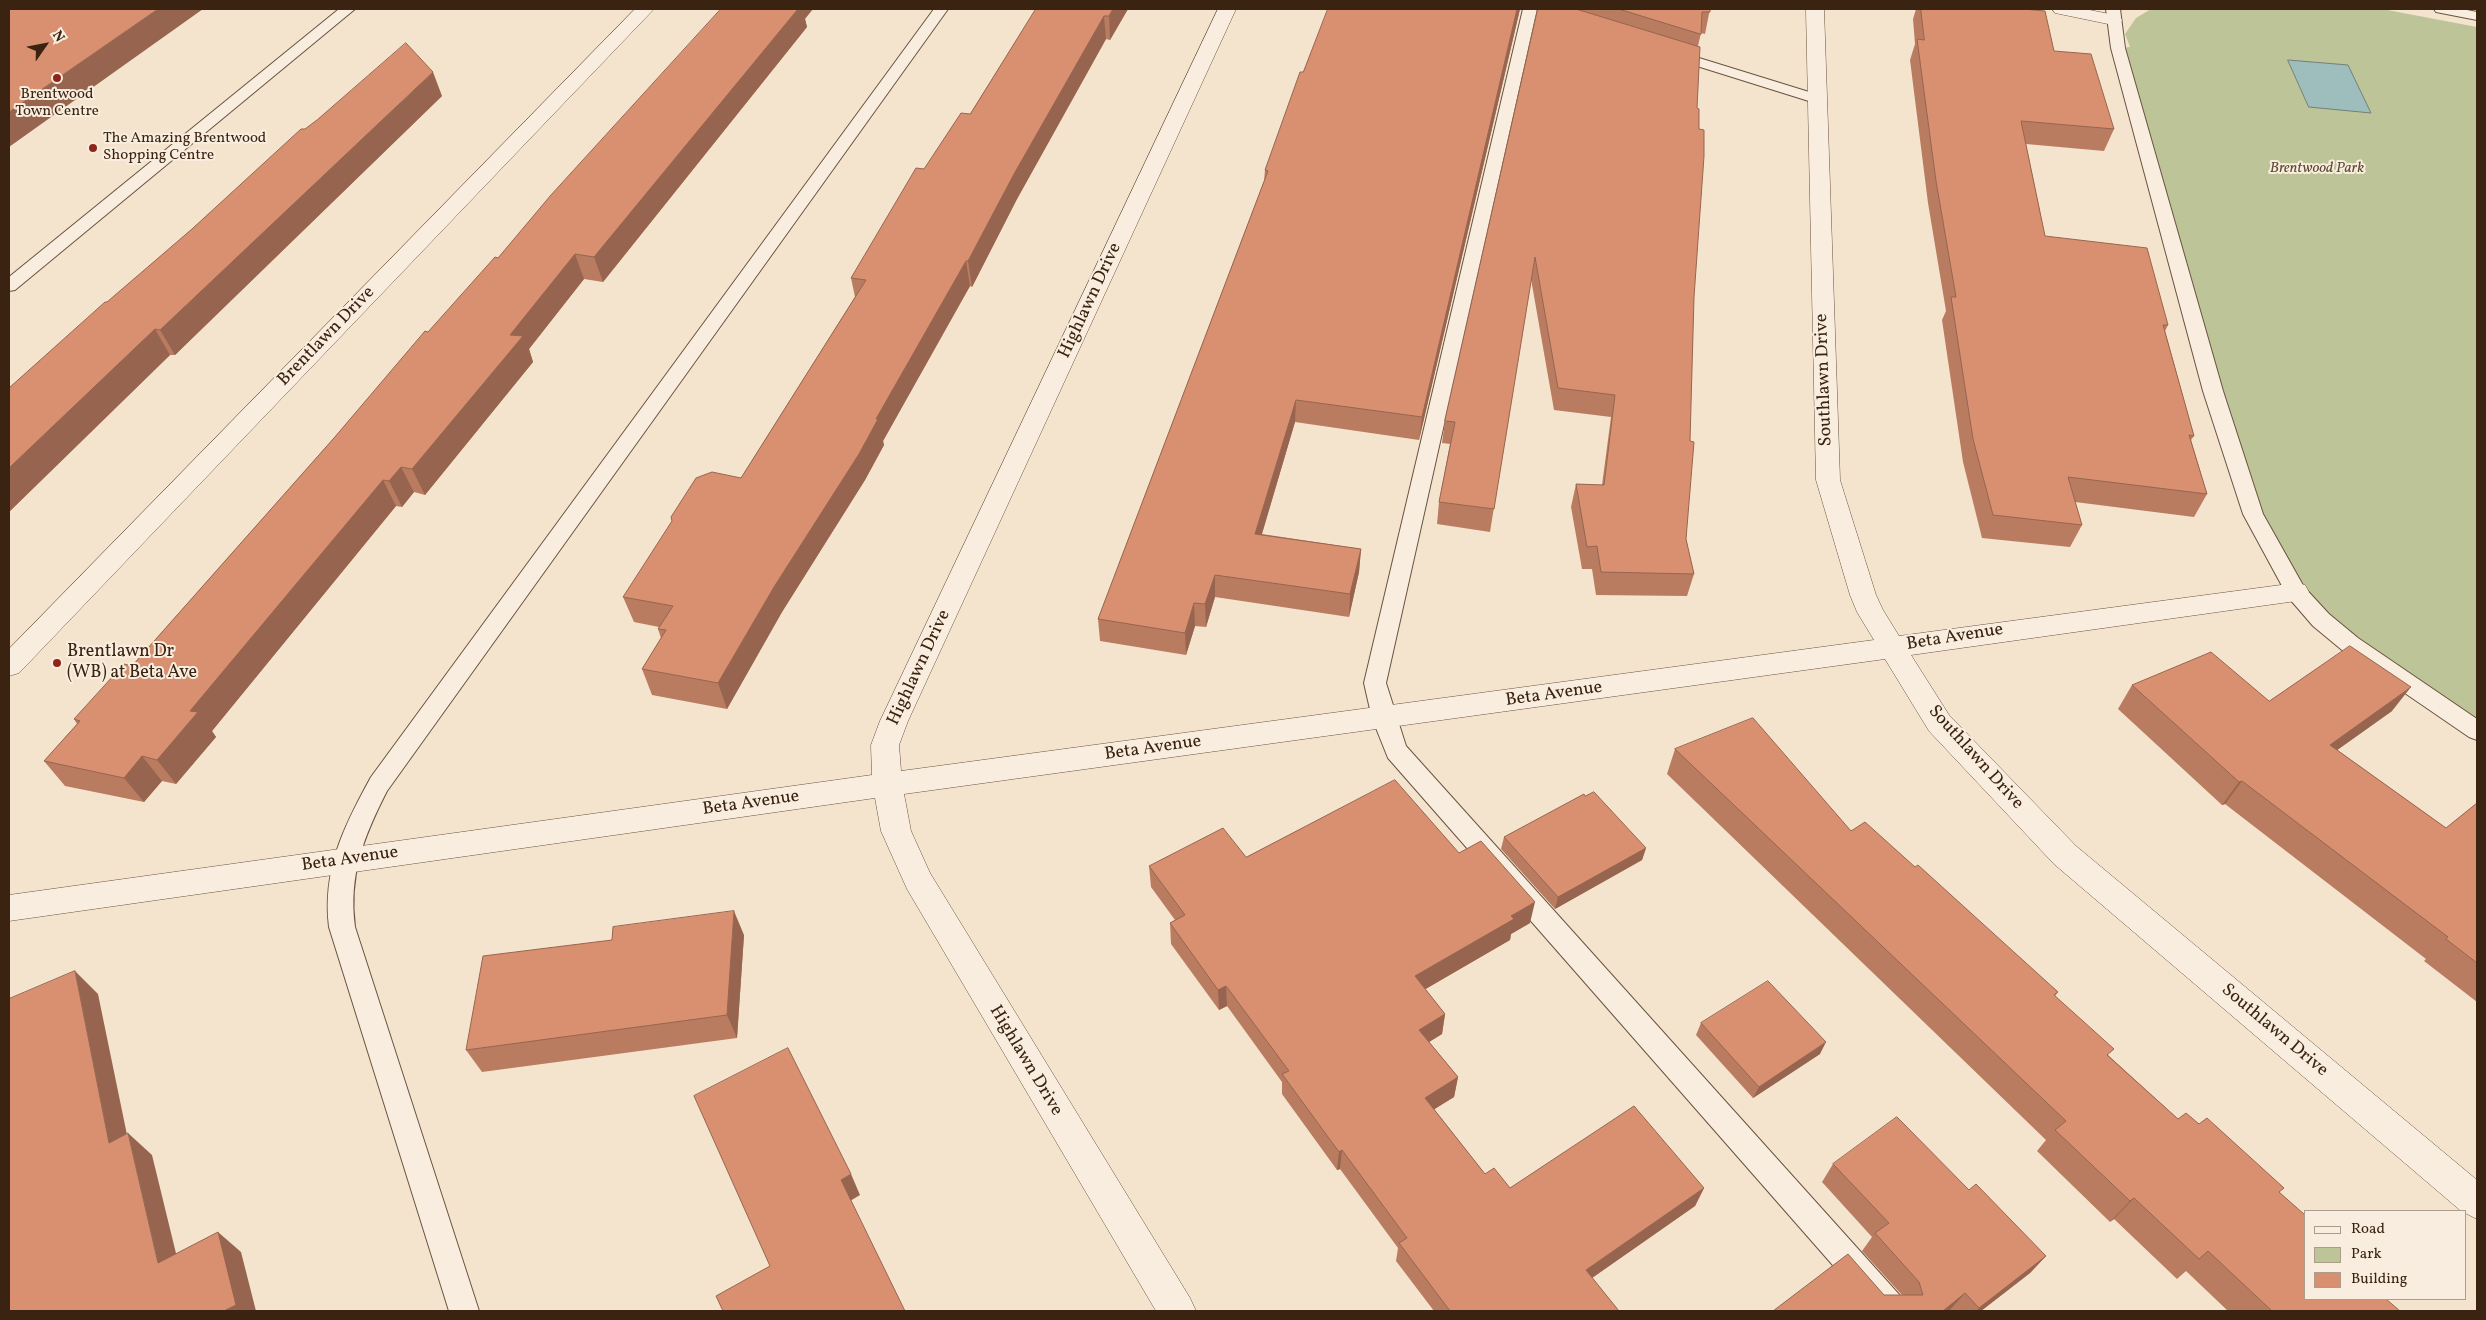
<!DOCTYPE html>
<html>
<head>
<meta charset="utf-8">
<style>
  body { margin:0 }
  #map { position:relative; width:2486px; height:1320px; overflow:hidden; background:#f5e4cd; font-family:Vollkorn,serif }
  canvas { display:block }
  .frame { position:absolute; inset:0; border:10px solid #3a2311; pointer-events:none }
  .legend { position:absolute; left:2304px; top:1210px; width:162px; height:90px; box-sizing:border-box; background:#f8edde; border:1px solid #ac9c8c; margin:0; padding:6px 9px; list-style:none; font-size:15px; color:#3a2311 }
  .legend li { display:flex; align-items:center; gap:10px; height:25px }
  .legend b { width:25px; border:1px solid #ac9c8c }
  .north { position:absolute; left:20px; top:20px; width:50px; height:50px; -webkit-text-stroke:4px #f8edde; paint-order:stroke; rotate:57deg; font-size:14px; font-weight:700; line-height:20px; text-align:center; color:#3a2311 }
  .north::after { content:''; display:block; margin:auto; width:18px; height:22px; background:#3a2311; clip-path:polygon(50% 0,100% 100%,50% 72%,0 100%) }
</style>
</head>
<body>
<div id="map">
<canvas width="2486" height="1320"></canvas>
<div class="frame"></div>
<ul class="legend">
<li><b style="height:6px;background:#f8edde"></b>Road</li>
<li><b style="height:14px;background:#bdc497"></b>Park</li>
<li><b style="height:14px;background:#d89071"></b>Building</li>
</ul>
<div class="north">N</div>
</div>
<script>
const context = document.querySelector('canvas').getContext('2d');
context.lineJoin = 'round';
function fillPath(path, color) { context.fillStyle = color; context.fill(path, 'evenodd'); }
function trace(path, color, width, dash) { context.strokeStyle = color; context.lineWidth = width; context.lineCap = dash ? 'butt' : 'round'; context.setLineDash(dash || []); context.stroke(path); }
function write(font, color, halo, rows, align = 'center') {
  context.font = font + ' Vollkorn,serif'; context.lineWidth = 4; context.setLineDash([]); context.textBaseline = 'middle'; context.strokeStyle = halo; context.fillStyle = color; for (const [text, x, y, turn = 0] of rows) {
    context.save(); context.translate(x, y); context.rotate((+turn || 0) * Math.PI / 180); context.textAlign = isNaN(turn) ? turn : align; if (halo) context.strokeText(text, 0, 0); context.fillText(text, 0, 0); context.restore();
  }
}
const green = new Path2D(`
  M2151,9H2382L2477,27V731L2350,644L2321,620L2253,514L2118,48L2130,47L2125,34L2136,18Z`);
const water = new Path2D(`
  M2288,60L2348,65L2371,113L2309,107Z`);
const service = new Path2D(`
  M339,9H355L15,290L9,291V277Z
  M934,9H948L387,791C364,836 348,875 355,927L479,1311H449L329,927C322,870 344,826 371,777Z
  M1523,9H1537L1386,683L1406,746L1904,1300L1908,1311H1873L1388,758L1372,718L1364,683Z
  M2106,9H2120L2125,48L2223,391L2263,514L2304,587L2329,614L2358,638L2477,719V740L2469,737L2342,650L2313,626L2288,597L2243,514L2203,391L2111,48Z
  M2434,9H2462L2477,12V20L2436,12Z
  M1670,49L1822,96L1825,99L1817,104L1812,102L1665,56L1663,53L1665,50Z`);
const minor = new Path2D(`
  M1218,9H1236L908,721L899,745L901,771L1874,640L1857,612L1850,595L1816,480L1806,9H1824L1840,480L1876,595L1883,610L1899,636L2296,583L2305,585L2309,592L2305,599L2296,601L1911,655L1949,715L2076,846L2477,1180V1219L2461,1211L2054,864L1929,731L1885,659L904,794L911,831L930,873L1190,1298L1196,1311H1156L907,889L881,831L875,798L9,921V895L872,775L871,745L880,721Z
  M2052,9H2085L2119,16L2122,20L2119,24L2113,25L2055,13Z`);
const tertiary = new Path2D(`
  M635,9H654L19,673L9,676V649Z`);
const wall = new Path2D(`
  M1036,9H1128L1110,40L1106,39L1090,68L1017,199L972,287L970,286L883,441L884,445L865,480L782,612L727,709L652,695L642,669L661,638L658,629L659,627L634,622L623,597L741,478L855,297L851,278L924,169L970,114Z
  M1520,9L1419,440L1295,422L1262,534L1361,549L1359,572L1349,617L1215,597L1206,627L1195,626L1186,655L1100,641L1098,619L1264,181L1265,170L1303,72Z
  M1538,9H1710L1705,34L1701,33L1698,46L1694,297L1686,539L1694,574L1687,596L1596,595L1592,569H1582L1571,507L1576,484L1602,485L1611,417L1554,410L1531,279L1490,532L1437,524L1439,502L1450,444L1442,443L1445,421Z
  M1916,9H2023L2054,51L2114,129L2104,151L2026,144L2045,236L2168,325L2165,331L2194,436L2191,440L2207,494L2194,517L2075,502L2082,525L2070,547L1982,538L1963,462L1942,320L1946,311L1928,203L1910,60L1915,44L1913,19Z
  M805,19L807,27L603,282L584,279L529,349L533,362L425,495L414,492L402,507L396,506L212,731L216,737L176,784L162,781L144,802L65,786L44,761L77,724L74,719L132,666L428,332L498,258Z
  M442,96L175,355H170L9,512V388L192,229L305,129Z
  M2132,685L2269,701L2392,711L2337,750L2446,828L2477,803V1002L2424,961L2426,959L2225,804L2222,805L2118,709Z
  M1675,749L1851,831L1915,867L2058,992L2055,996L2109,1056L2178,1119L2199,1124L2280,1192L2305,1299L2400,1311H2228L2186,1271L2177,1279L2114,1219L2110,1222L2037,1151L2046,1140L1667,774Z
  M1504,837L1646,848L1642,860L1555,909L1501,849Z
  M1459,853L1530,923L1511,934L1510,940L1425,989L1445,1014L1442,1034L1429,1042L1458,1077L1454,1097L1434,1109L1485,1174L1510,1188H1704L1695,1206L1592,1278L1619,1311H1434L1396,1261L1398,1248L1340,1169L1337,1170L1282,1094V1082L1227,1006L1219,1010L1171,944L1170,923L1175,920L1151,887L1149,866L1246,857Z
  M744,935L737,1038L482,1072L466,1050Z
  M1701,1023L1820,1054L1753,1098L1696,1035Z
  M1833,1164L1969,1190L2046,1256L2030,1273L1981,1311H1951L1950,1310L1949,1311H1773L1884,1295H1902L1862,1251L1872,1237L1822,1182Z`);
const shadedWall = new Path2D(`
  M158,9H203L9,147V112Z
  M795,9H813L805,19L807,27L603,282L594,257Z
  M1113,9H1128L1110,40L1109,16Z
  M1517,9H1520L1419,440L1422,417Z
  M1104,16L1106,39L1017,199L972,287L968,261L1014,174Z
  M433,72L442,96L175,355L160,330Z
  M575,254L584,279L529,349L533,362L425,495L412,469L510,335Z
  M966,261L970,286L883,441L884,445L865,480L782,612L727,709L718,683L774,587L876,419Z
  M155,329L170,355L9,512V468Z
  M1296,400L1295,422L1255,557V534Z
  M401,467L414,492L402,507L389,481Z
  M383,480L396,506L212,731L216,737L176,784L157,760L190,711Z
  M1361,549L1359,572L1349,617L1350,594Z
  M1215,575V597L1206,627L1205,604Z
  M1194,603L1195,626L1186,655L1185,633Z
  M2411,687L2392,711L2312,768L2330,745Z
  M142,756L162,781L144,802L124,778Z
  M2242,781L2225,804L2222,805L2239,782Z
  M1646,848L1642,860L1555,909L1558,897Z
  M1535,902L1530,923L1511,934L1510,940L1412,997L1415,976L1511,916Z
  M734,911L744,935L737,1038L727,1015Z
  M75,971L98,994L133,1164L109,1143Z
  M1226,986L1227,1006L1219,1010L1218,990Z
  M1445,1014L1442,1034L1416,1050L1419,1030Z
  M1826,1042L1820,1054L1753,1098L1759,1087Z
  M1458,1077L1454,1097L1422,1117L1425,1098Z
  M128,1133L152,1155L183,1282L158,1263Z
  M1342,1150L1340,1169L1337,1170L1339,1152Z
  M851,1174L860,1195L850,1201L841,1180Z
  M1704,1188L1695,1206L1579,1287L1586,1270Z
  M2134,1198L2114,1219L2110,1222L2130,1201Z
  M218,1232L241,1252L256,1311H224Z
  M2046,1256L2030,1273L1981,1311H1976L1979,1308Z
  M1965,1293L1949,1311H1943Z`);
const building = new Path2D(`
  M9,9H158L9,112Z
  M721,9H798L594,257L575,254L510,335L523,336L412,469L401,467L389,481L383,480L190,711L198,712L157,760L142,756L124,778L44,761L80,721L74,719L124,664L132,666L334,438L425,331L428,332L495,257L498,258L551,195Z
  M1036,9H1113L1109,16H1104L1088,44L1014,174L968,261H966L876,419H878L859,454L774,587L718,683L642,669L666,630L658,629L673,606L623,597L672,521L671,517L696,478L712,472L741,478L866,280L851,278L916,168L924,169L961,113L970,114Z
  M1328,9H1517L1422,417L1296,400L1255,534L1361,549L1350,594L1215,575L1205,604L1194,603L1185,633L1098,619L1268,171L1265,170L1300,72H1303Z
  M1538,9H1576L1700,47L1697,108L1699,109V129L1704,130V156L1694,297L1690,441L1694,442L1686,539L1694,574L1601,572L1597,546L1587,547L1576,484L1604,485L1615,395L1558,388L1535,257L1494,509L1439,502L1455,422L1445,421Z
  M1619,9H1710V12H1702L1701,34Z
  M1921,9H2023L2045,11L2054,51L2091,54L2114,129L2021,121L2045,236L2147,248L2168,325H2163L2194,436L2189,435L2207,494L2068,477L2082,525L1993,515L1973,439L1951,297H1956L1936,181L1917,39L1924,40Z
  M406,43L433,72L160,330L155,329L9,468V388L105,302H107L192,229L301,129H305L317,120Z
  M2350,646L2411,687L2330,745L2446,828L2477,803V963L2446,939L2448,937L2242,781L2239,782L2132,685L2211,652L2269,701Z
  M1753,718L1851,831L1865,822L1915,867L1918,865L2058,992L2054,995L2114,1049L2107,1055L2178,1119L2186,1113L2199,1124L2207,1118L2284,1188L2279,1192L2305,1215V1299H2386L2400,1311H2272L2208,1251L2199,1259L2134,1198L2130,1201L2055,1130L2066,1121L1675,749Z
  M1395,780L1459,853L1481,841L1535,902L1511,916L1514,919L1415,976L1445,1014L1419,1030L1458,1077L1425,1098L1485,1174L1494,1168L1510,1188L1634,1106L1704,1188L1586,1270L1619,1311H1450L1399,1243L1407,1238L1342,1150L1339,1152L1282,1074L1289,1071L1226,986L1218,990L1170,923L1185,915L1149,866L1223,828L1246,857Z
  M1594,792L1646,848L1558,897L1504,837L1584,794L1585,796Z
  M734,911L727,1015L466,1050L483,956L612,940L613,927Z
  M75,971L109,1143L128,1133L158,1263L218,1232L236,1305L224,1311H9V999Z
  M1768,981L1826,1042L1759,1087L1701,1023Z
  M788,1048L851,1174L841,1180L905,1311H723L716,1296L770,1266L694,1096Z
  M1897,1117L1969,1190L1976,1184L2046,1256L1979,1308L1965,1293L1943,1311H1773L1848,1254L1884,1295H1923L1919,1282L1875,1233L1889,1223L1833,1164Z`);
const markers = [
  [57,78,5,"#8f2418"],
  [93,148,5,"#8f2418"],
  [57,663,5,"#8f2418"]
];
const farPoinames = [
  ["Brentwood",57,95],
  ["Town Centre",57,112],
  ["The Amazing Brentwood",103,139,"left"],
  ["Shopping Centre",103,156,"left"]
];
const farParknames = [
  ["Brentwood Park",2317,169]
];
const streetNames = [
  ["Highlawn Drive",1091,301,-65],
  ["Brentlawn Drive",327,337,-46],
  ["Southlawn Drive",1825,380,-92],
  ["Beta Avenue",1955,638,-9],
  ["Highlawn Drive",920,668,-65],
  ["Beta Avenue",1554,695,-8],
  ["Beta Avenue",1153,749,-8],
  ["Southlawn Drive",1975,758,48],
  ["Beta Avenue",751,804,-8],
  ["Beta Avenue",350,860,-8],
  ["Southlawn Drive",2274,1031,40],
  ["Highlawn Drive",1025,1061,59]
];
const poiNames = [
  ["Brentlawn Dr",67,653],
  ["(WB) at Beta Ave",67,674]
];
fillPath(green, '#bdc497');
fillPath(water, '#9dbebc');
trace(water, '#758078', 1);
trace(service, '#695340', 2);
trace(minor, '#695340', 1);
trace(tertiary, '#695340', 1);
fillPath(service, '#f8edde');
fillPath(minor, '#f8edde');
fillPath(tertiary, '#f8edde');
fillPath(wall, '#ba7c61');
fillPath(shadedWall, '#97654f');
fillPath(building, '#d89071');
trace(building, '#97654f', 1);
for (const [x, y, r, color] of markers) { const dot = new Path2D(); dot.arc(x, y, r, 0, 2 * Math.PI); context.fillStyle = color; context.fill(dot); trace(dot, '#f8edde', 2); }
write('15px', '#3a2311', '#f8edde', farPoinames);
write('italic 15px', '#5b4b32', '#f8edde', farParknames);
write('18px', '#3a2311', '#f8edde', streetNames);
write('18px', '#3a2311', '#f8edde', poiNames, 'left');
</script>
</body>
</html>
